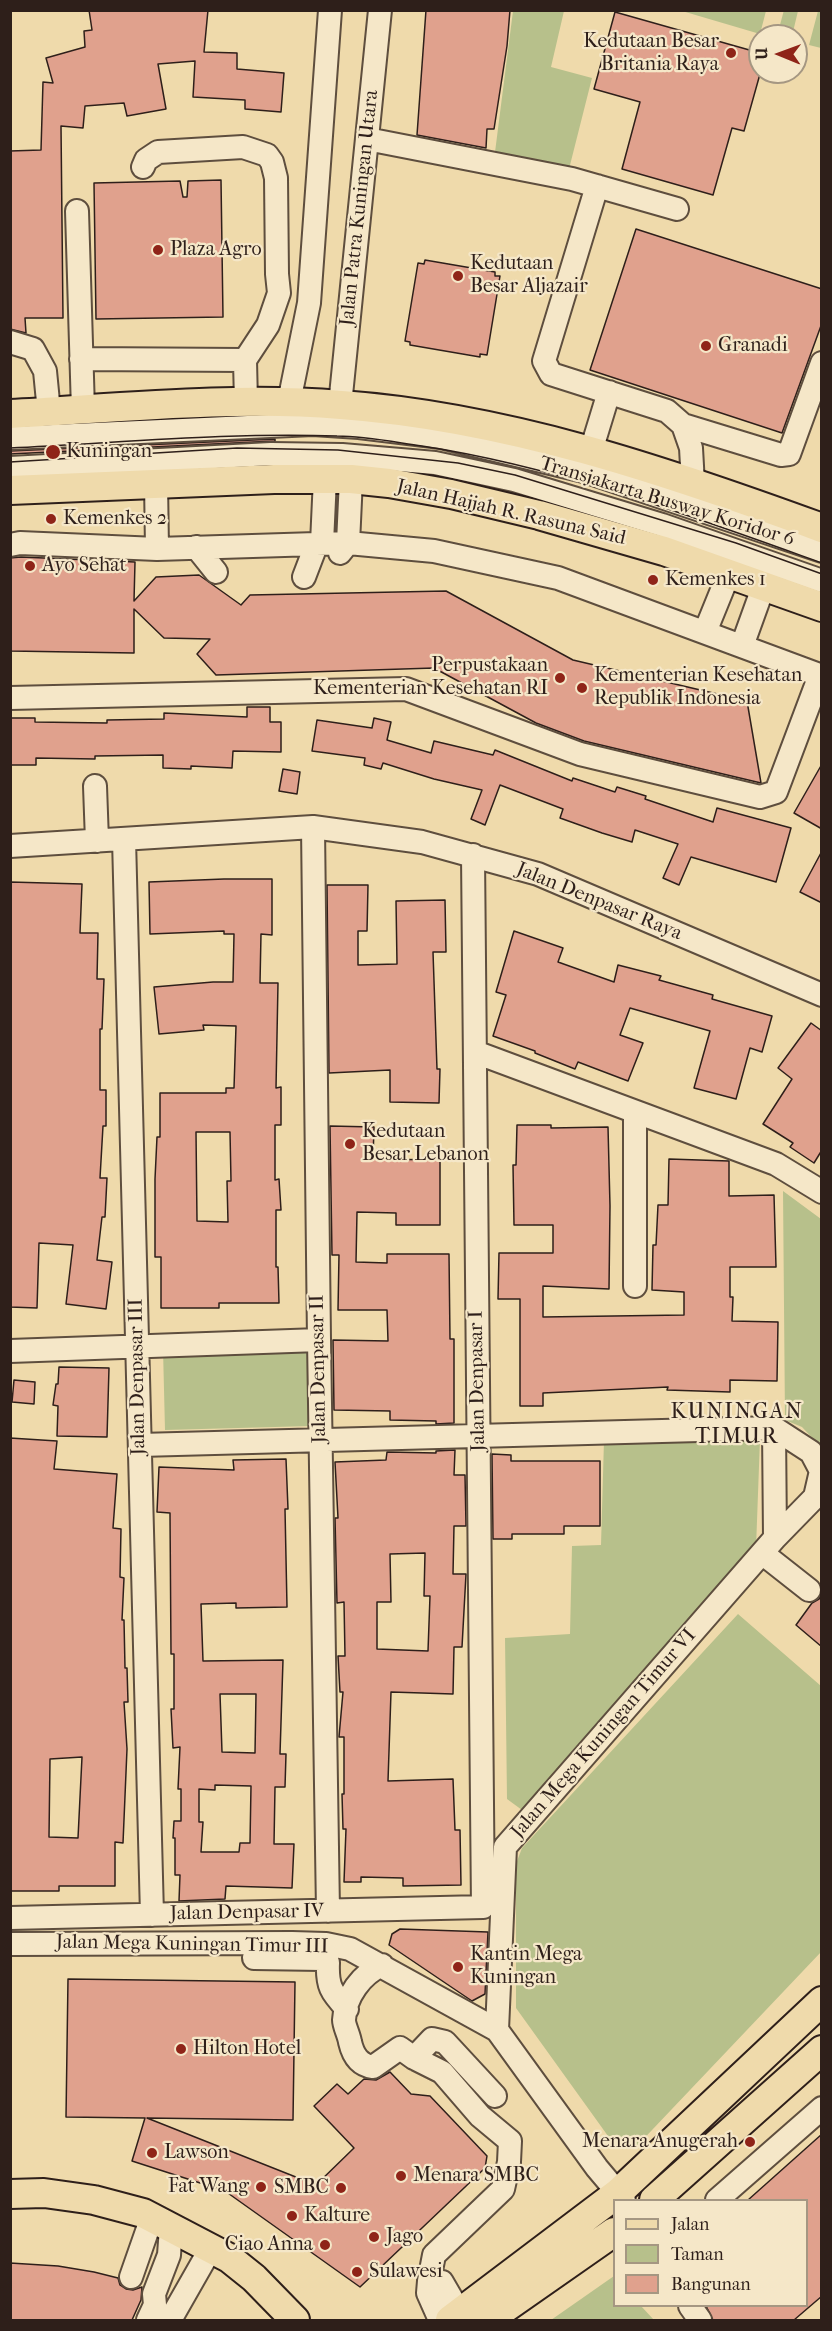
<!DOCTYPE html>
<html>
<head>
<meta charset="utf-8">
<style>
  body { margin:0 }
  #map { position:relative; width:832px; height:2331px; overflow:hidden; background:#efdaab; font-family:"IM FELL French Canon",serif }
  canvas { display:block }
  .frame { position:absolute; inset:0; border:12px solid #2e1f1a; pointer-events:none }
  .legend { position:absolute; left:613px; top:2199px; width:195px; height:108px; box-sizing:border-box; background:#f5e7c8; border:2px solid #a59782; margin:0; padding:8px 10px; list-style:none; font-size:18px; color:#2e1f1a }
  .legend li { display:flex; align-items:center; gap:12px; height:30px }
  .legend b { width:30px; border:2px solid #a59782 }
  .north { position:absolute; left:748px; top:24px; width:60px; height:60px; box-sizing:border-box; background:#f5e7c8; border:2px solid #a59782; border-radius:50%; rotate:271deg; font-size:16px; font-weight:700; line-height:24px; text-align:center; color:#2e1f1a }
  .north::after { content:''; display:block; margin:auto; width:21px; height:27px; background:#8f2418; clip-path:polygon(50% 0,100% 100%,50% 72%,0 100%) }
</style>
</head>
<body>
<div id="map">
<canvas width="832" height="2331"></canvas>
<div class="frame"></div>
<ul class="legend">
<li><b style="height:8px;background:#efdaab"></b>Jalan</li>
<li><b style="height:16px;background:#b7c08b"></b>Taman</li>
<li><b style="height:16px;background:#e0a18d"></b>Bangunan</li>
</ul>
<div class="north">U</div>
</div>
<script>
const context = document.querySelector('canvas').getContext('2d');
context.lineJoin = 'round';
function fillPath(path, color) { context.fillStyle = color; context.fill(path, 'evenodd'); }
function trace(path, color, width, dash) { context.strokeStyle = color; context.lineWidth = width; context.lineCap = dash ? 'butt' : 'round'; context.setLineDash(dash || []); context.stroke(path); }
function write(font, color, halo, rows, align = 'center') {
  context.font = font + ' "IM FELL French Canon",serif'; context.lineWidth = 4.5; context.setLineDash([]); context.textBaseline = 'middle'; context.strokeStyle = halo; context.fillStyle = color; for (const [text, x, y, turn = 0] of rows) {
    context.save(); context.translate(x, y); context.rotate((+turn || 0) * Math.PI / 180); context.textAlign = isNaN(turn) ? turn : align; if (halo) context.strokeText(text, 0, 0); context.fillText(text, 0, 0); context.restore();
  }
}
const green = new Path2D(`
  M784,10L798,11L792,36H777Z
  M513,11H564L551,67L592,78L568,173L494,160Z
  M682,11H766L760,34Z
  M818,11H821V48L809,45Z
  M783,1191L821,1219L822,1441L819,1445L802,1427L785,1420Z
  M309,1345L311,1426L165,1430L163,1349Z
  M760,1439L756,1548L522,1810L507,1799L505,1638L570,1634L572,1546L601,1545L604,1440Z
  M738,1614L821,1686V1952L634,2149L613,2143L516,2008V1864L522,1848Z
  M614,2276V2306H641L654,2320H551Z`);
const building = new Path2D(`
  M89,10H208L204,52L237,53V69L284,73L281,112L245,109V100L193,97L195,61L158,64L166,109L127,116L124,103L85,106L83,128L61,126L63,318H25L26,333L10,329V151L41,150L43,82L53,83L46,58L85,47L84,31L92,30Z
  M426,10H510L507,46L494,129H487L486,148L417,135Z
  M615,12L760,53V74L744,131L732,128L713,195L622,169L640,102L594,89Z
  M221,180L223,317L96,319L94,183L180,181L183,197H187L188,181Z
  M636,229L822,289V323L782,433L590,370Z
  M425,260L495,272V276H500L487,355L480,354V357L410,345V342L405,341L418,263L424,264Z
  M275,439V441L10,454V451Z
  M21,557L135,562L134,601L156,577L199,575L241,605L250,595L446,591L573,660L747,701L761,783L584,741L536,723L434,668L216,675L197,654L210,639L164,638L134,609V653L10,651V558Z
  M247,707H270V722H281V752L233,751L232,768L191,766V769L163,768V755L95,756V759L36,758V765H11L10,718H35V722L107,723V720L164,719V713L247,717Z
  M374,718L391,722L387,740L431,753L434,741L493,755L495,750L572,781L573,778L615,792L617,787L646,796L645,799L713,822L717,808L791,828L776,882L691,857L679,885L663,878L678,844L635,830L632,842L602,833L560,818L563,809L500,785L485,825L471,819L482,790L434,779L383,763L381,769L364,765L365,758L312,751L317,720L372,728Z
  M822,764V829L794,813Z
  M283,769L300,772L297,794L279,791Z
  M822,851V903L800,892Z
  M224,879H272V935L261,934L260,983H278L276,1088L281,1087V1125H275V1180L279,1179L281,1210H276V1267H278L279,1303H219V1308H161V1257H155V1179L157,1137H160V1093H226V1088H234L236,1026L203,1025L204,1030L159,1034L154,987L213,982H233L234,934H224V931L150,934L149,882ZM196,1132H230L231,1181H227L228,1222L197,1221Z
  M10,882L82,884L80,933H98L97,979H104L102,1029H100V1090H106V1126H103L100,1178H107L105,1217H102L97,1260L112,1262L106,1309L66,1304L73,1245L39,1243L37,1308L10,1307Z
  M327,885H368L367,931H358V965L397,964L396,901L445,900L446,952H433L437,1069H440L439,1103L390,1102V1070L329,1073Z
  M514,931L563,948L558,962L614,982L618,965L661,976L659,980L713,995L712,999L772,1016L762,1052L750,1048L736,1099L694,1088L710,1031L630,1008L620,1035L643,1043L628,1081L578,1062L575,1069L535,1053V1051L493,1036L506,995L496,992Z
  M811,1023L822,1031V1150L814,1163L790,1147L793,1143L763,1124L792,1079L778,1068Z
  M517,1125H551V1128L608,1127L610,1206L609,1289L543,1286V1317L684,1315V1292L652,1290L653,1245H656L658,1205H668L669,1159L729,1161V1196L774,1195L776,1267H730V1297H733L732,1321L778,1322L777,1381L730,1380V1392L667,1390L668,1387L543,1393V1406H520V1299H498L499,1253H553V1225H514L513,1165H516Z
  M330,1126L374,1127L373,1159L440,1160V1225H396V1213L357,1212L356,1262L387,1263V1254H449L450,1339H454V1423L436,1424V1421L390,1420V1411L334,1410L333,1340L388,1341L387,1310H338L339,1255H332Z
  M59,1367L109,1368L107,1437L57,1436L58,1406L53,1405L56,1384H58Z
  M14,1380L35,1382L34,1404L12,1402Z
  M10,1438L57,1441L54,1469L117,1474L113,1528L121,1529L120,1577L124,1578L122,1620H124L125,1668H127L128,1702H124L127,1749L123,1843L115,1842V1886H59V1891H10ZM82,1757L78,1838L49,1837L50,1759Z
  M455,1450L454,1475H465L466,1526H454L453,1574H466L462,1647H454L453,1694L391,1692L388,1781L453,1779L455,1830H460L461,1885L403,1886V1878L361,1877V1882H344L346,1829H343L342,1794H344V1737H339L343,1692H340L338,1656H345L344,1602L337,1603L335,1518H338L335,1462L386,1460L387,1452L436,1453V1451ZM425,1553L424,1596H430L428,1651L377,1649V1602H391L390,1554Z
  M492,1454L511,1455V1461H600V1526H564V1534H512V1539H493Z
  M286,1459L288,1509H285L287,1607L236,1608V1603L201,1604L203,1661L283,1660L280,1754H286L285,1787H275L274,1844H294L292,1888L226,1886L225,1899L179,1901L180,1875H175V1838H173L174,1821H181V1789H178L180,1747L173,1748L171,1709H174V1654H171L170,1513L157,1512L159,1467L234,1470L233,1460ZM220,1694H256L255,1753L222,1752ZM215,1785L251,1786L250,1843H240L239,1852H201L203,1822H199V1789L215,1790Z
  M822,1594V1647L796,1625L812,1603L819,1599Z
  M400,1929L488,1932L485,1994L472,2001L389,1945L392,1934Z
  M68,1979L295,1982L293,2120L147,2118L316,2185L354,2148L314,2106L337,2084L348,2094L364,2079L376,2080L390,2072L411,2094L430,2096L487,2156L485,2168L360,2287L225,2191L132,2161L145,2118L66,2117Z
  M822,2134V2296L794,2320H713L706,2306H807V2200H748Z
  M10,2263L58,2266L94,2272L118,2278L120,2285L126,2289L133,2290L142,2287L141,2300L132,2320H10Z`);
const minor = new Path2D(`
  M367,139L572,179L677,209
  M143,167L146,160L158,152L243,147L267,155L272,162L276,178L277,274L279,293L268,325L245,360L246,403
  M597,186L544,361L551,374L667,411L683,425L691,448L693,484
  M77,211L83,410
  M10,342L33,349L45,371L49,412
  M81,359L245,360
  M289,402L309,303L330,10
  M340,405L380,10
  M683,425L781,455L789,454L822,363
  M10,438L313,424L359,427L441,437L584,471L822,551
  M591,451L609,392
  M10,468L271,454L342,455L435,463L514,480L662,525L822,581
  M156,482L157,549
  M322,543L325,478
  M10,545L20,543L157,549L348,543L434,551L558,578L822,676
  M196,547L216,572
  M340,553L348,543L351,479
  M304,577L317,543
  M705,632L729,573
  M742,646L764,585
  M10,698L406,689L580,754L760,797L776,792L820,675
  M95,786L97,841
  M313,827L319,1340L328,1911
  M124,839L152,1915
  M10,846L313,827L422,842L538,874L822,995
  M475,1052L776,1164L822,1192
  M635,1113V1286
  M10,1351L319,1340
  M774,1428L775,1538
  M140,1445L774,1428
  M762,1553L809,1590
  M10,1918L483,1907L473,855
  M10,1944L292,1943L326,1944L350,1949L497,2030L597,2168L624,2200
  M254,1958L322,1959L328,1963C327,1986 331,1992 347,2009
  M382,1965C362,1974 345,1996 344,2020C344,2026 349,2035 350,2042C353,2055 359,2065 373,2067L400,2048L414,2058L442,2072L480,2116L510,2141L509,2162L503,2189L434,2255L429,2281L442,2282L460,2313
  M497,2030L505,1847L775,1538L815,1497L821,1471L811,1452L774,1428
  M414,2058L432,2039L445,2042L495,2096
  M717,2200L822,2108
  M131,2277L152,2217
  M429,2281L428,2293L440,2320
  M690,2306L700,2320
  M148,2320L155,2305L154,2294L169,2255L171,2227
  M170,2320L211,2248`);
const major = new Path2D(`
  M10,414C118,408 234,396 341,405C507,417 666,471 822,528
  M10,490L274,479H351L389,483L451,494L539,515L664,551L822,607
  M10,2194L44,2193L94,2200L143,2213L229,2258L254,2278L295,2320
  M654,2200L822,2050
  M450,2320L618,2193L822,2001
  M488,2320L614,2232`);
const tram = new Path2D(`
  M10,448C119,443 228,432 337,436C365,436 394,442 422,446C559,467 691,516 822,563
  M10,462L237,448L338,450L458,463L515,475L736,543L822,574`);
const markers = [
  [731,53,6,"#8f2418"],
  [158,250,6,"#8f2418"],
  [458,276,6,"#8f2418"],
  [706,346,6,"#8f2418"],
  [53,452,8,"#8f2418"],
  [51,519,6,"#8f2418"],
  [30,566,6,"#8f2418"],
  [653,580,6,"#8f2418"],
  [560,678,6,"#8f2418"],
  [582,688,6,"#8f2418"],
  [350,1144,6,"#8f2418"],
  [458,1967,6,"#8f2418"],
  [181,2049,6,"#8f2418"],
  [750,2142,6,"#8f2418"],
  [152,2153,6,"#8f2418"],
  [401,2176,6,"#8f2418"],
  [261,2187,6,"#8f2418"],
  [341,2188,6,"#8f2418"],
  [292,2216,6,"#8f2418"],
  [374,2237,6,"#8f2418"],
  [325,2245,6,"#8f2418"],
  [357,2272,6,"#8f2418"]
];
const poiNames = [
  ["Kedutaan Besar",719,42,"right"],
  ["Britania Raya",719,65,"right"],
  ["Plaza Agro",170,250],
  ["Kedutaan",470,264],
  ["Besar Aljazair",470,287],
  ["Granadi",718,346],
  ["Kuningan",66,452],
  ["Kemenkes 2",63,519],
  ["Ayo Sehat",42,566],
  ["Kemenkes 1",665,580],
  ["Perpustakaan",548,666,"right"],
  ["Kementerian Kesehatan RI",548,689,"right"],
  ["Kementerian Kesehatan",594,676],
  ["Republik Indonesia",594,699],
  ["Kedutaan",362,1132],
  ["Besar Lebanon",362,1155],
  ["Kantin Mega",470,1955],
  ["Kuningan",470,1978],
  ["Hilton Hotel",193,2049],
  ["Menara Anugerah",738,2142,"right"],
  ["Lawson",164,2153],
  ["Menara SMBC",413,2176],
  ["Fat Wang",249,2187,"right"],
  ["SMBC",329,2188,"right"],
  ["Kalture",304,2216],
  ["Jago",386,2237],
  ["Ciao Anna",313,2245,"right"],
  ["Sulawesi",369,2272]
];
const streetNames = [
  ["Jalan Patra Kuningan Utara",360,208,-84],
  ["Transjakarta Busway Koridor 6",667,502,17],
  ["Jalan Hajjah R. Rasuna Said",511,513,13],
  ["Jalan Denpasar Raya",599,902,22],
  ["Jalan Denpasar II",319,1369,-91],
  ["Jalan Denpasar III",138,1377,-91],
  ["Jalan Denpasar I",478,1381,-91],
  ["Jalan Mega Kuningan Timur VI",604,1734,-49],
  ["Jalan Denpasar IV",247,1913,-1],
  ["Jalan Mega Kuningan Timur III",192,1945,1]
];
const quarterNames = [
  ["KUNINGAN",737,1413],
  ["TIMUR",737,1438]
];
fillPath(green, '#b7c08b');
fillPath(building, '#e0a18d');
trace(building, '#2e1f1a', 1.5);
trace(minor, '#5e4e3e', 26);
trace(major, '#2e1f1a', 32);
trace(minor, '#f5e7c8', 22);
trace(major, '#efdaab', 28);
trace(tram, '#2e1f1a', 1.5);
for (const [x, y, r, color] of markers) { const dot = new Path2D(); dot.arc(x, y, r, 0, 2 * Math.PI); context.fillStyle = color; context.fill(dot); trace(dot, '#f5e7c8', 2); }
write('20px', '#2e1f1a', '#f5e7c8', poiNames, 'left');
write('20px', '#2e1f1a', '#f5e7c8', streetNames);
context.letterSpacing = '1.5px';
write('22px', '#2e1f1a', '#f5e7c8', quarterNames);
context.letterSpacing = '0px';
</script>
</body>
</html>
